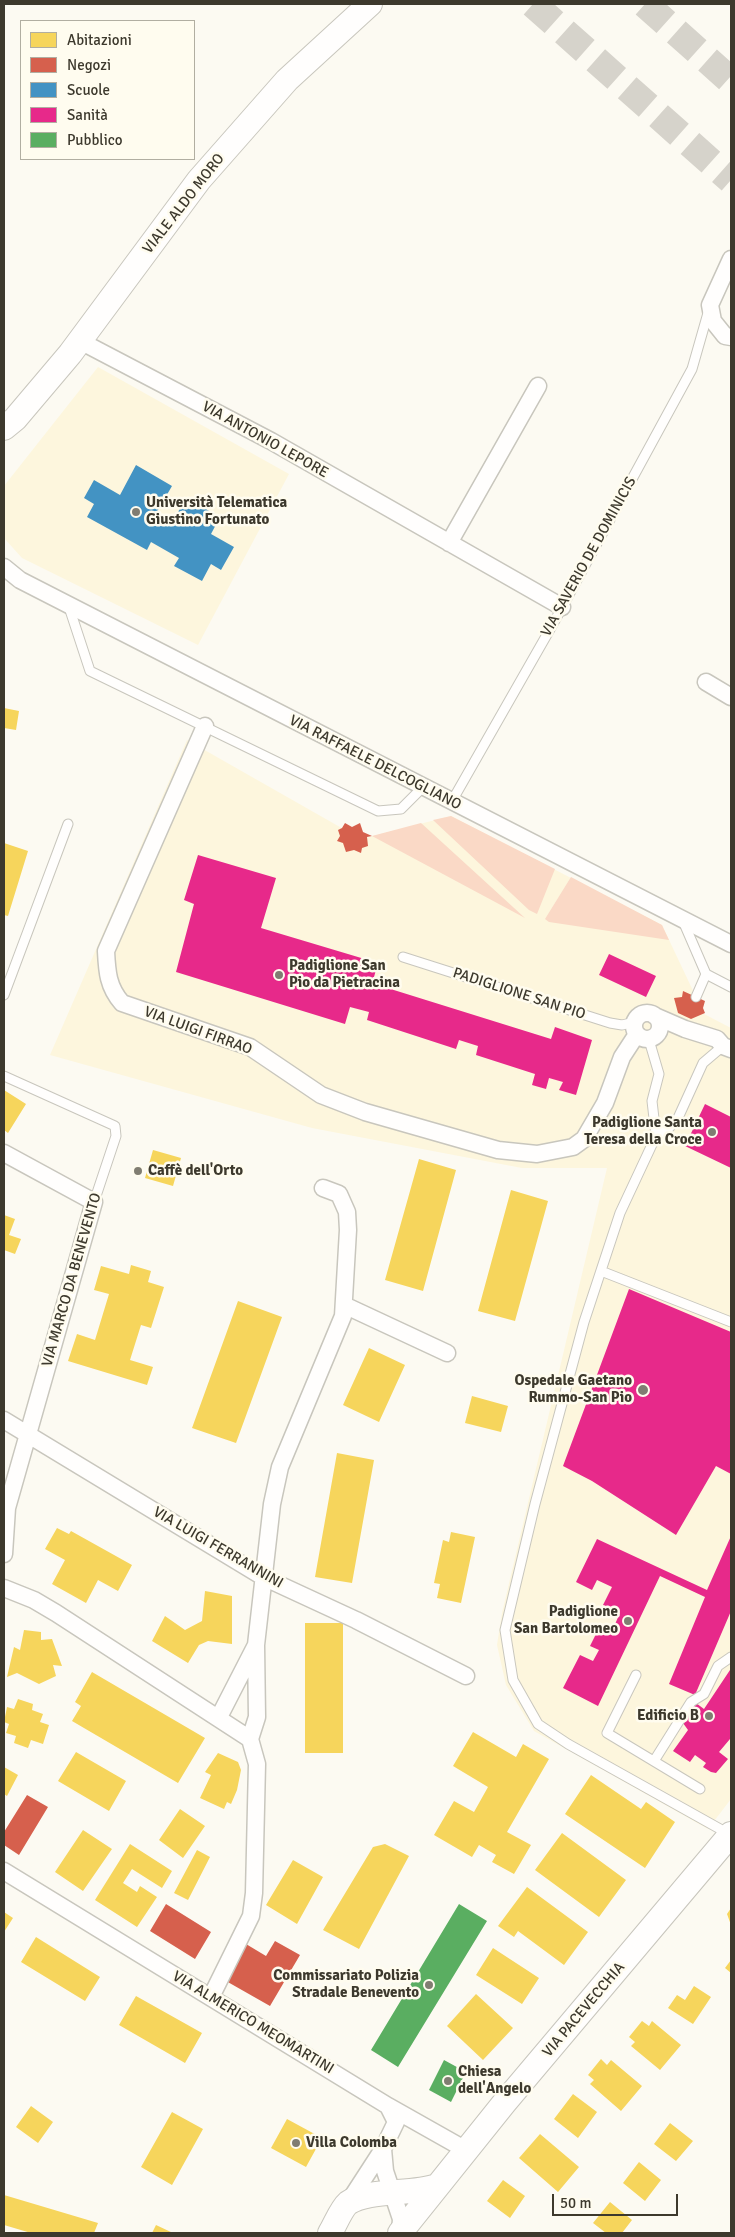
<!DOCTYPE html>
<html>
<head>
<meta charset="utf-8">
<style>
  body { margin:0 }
  #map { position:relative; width:735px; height:2237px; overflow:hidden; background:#fcfaf2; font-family:Signika,sans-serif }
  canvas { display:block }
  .frame { position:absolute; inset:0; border:5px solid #3d392d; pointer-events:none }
  .legend { position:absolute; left:20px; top:20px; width:175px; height:140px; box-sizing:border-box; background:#fffcef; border:1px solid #b1aea1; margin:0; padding:6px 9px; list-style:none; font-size:15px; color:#3d392d }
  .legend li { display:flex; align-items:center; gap:10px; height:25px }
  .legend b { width:25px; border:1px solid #b1aea1 }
  .scale { position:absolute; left:552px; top:2194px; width:126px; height:22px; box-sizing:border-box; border:2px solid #3d392d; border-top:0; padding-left:6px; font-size:15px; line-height:18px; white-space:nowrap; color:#3d392d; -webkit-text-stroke:4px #fffcef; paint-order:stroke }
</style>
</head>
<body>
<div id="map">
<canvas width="735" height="2237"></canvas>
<div class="frame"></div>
<ul class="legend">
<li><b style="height:14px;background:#f6d55c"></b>Abitazioni</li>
<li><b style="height:14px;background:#d6604d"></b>Negozi</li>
<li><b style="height:14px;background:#4393c3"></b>Scuole</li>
<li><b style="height:14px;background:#e7298a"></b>Sanità</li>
<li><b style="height:14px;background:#5aae61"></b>Pubblico</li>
</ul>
<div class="scale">50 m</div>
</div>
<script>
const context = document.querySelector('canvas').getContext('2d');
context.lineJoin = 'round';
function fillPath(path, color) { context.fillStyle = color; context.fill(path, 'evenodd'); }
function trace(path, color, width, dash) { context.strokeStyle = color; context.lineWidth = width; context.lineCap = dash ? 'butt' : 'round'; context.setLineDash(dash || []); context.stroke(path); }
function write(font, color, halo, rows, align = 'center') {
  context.font = font + ' Signika,sans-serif'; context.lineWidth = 5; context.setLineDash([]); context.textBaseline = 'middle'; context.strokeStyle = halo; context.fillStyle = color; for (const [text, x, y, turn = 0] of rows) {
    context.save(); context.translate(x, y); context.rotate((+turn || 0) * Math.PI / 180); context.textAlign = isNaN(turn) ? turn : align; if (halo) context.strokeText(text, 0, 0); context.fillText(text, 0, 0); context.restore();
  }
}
const built = new Path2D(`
  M98,367L289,474L198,645L22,558L4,538V486Z
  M187,740L361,839L451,816L662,925L704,1014L731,1028V1799L708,1829L534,1731L506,1685L497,1645L502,1613L607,1168H522L312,1128L50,1055Z`);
const green = new Path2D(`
  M451,816L555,869L537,914L529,910L433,820Z
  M421,823L525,918L372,836Z
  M571,877L662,925L669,940L549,922L545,919Z`);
const homes = new Path2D(`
  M4,708L19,711L16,730L4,728Z
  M4,843L28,851L8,916L4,915Z
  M4,1090L26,1104L8,1133L4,1130Z
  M153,1150L181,1158L173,1186L145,1178Z
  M419,1159L456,1170L423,1291L385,1280Z
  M511,1190L548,1201L515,1321L478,1311Z
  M4,1215L15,1219L9,1235L21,1239L15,1254L4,1250Z
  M131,1265L151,1271L148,1282L164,1287L151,1328L141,1325L130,1360L153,1367L147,1385L68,1361L77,1334L95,1340L109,1294L94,1290L101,1266L129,1274Z
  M238,1301L282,1317L236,1443L192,1428Z
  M369,1348L405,1365L379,1422L343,1405Z
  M472,1396L508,1406L501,1432L465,1423Z
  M337,1453L374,1460L352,1583L315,1577Z
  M57,1528L69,1534L71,1531L132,1565L118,1591L98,1580L86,1603L52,1584L65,1560L45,1549Z
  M451,1532L475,1537L461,1603L437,1598L440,1584L434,1583L443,1540L449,1542Z
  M205,1591L232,1596V1644L208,1641L199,1645L188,1663L152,1641L165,1616L185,1630L202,1621Z
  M305,1623H343V1753H305Z
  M24,1630L41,1632V1640L52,1639L62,1666L53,1665L56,1676L39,1684L17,1673L7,1677L14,1647L20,1650Z
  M92,1672L205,1738L178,1783L72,1721L81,1706L75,1702Z
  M18,1699L33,1704L32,1710L43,1714L40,1722L49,1725L43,1744L31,1740L28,1748L14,1743L16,1736L6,1733L9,1724L4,1722L7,1707L14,1709Z
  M473,1732L516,1757L523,1744L549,1759L507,1832L531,1845L514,1874L492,1862L496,1855L479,1845L472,1857L434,1835L454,1801L474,1812L488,1787L453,1766Z
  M76,1752L126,1781L109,1811L58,1781Z
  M218,1753L238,1762L241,1770L237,1790L231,1804L227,1802L224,1809L200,1798L211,1775L205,1772Z
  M4,1767L18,1775L7,1796L4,1794Z
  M591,1775L641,1809L646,1802L675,1822L645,1868L565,1814Z
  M180,1809L205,1826L183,1858L159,1840Z
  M83,1830L112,1849L83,1891L55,1872Z
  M562,1833L626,1880L599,1917L535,1870Z
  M130,1844L172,1871L162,1888L132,1869L123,1883L137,1892L140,1886L157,1897L137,1927L95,1900Z
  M385,1844L409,1856L359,1949L323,1930L373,1847Z
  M197,1850L210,1857L188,1900L174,1893Z
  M293,1860L323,1877L297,1924L266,1905Z
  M527,1887L588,1932L564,1965L518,1931L514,1937L498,1926Z
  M731,1908V1925L727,1914Z
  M4,1912L13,1918L4,1932Z
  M36,1937L100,1977L85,2001L21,1962Z
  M493,1948L539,1978L522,2004L476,1975Z
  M731,1960V1973L725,1968Z
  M694,1986L711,1997L693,2024L668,2008L677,1995L685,2000Z
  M476,1994L513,2028L483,2060L447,2026Z
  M136,1996L202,2033L185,2063L119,2025Z
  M642,2021L649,2026L652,2021L681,2045L660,2070L631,2046L635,2042L629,2037Z
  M601,2059L607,2065L611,2060L642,2086L621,2111L590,2084L594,2080L588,2075Z
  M573,2094L597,2112L578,2138L554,2119Z
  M31,2106L53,2122L38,2143L16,2127Z
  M172,2112L203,2129L172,2185L141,2167Z
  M287,2119L322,2138L306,2167L271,2148Z
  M670,2123L693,2141L676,2161L654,2144Z
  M540,2134L579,2167L558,2192L519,2158Z
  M639,2162L661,2180L645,2201L623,2183Z
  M503,2180L525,2196L510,2218L487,2201Z
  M4,2195L98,2223L94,2233H31L4,2225Z
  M610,2202L632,2220L622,2233H606L593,2223Z
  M156,2225L173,2233H152Z`);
const shops = new Path2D(`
  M345,823L352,827L360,823L363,832L372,836L367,837L368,846L362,848L361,853L354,850L346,852L343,843L337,841L340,836L338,830L342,828Z
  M683,991L705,1001L703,1008L705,1013L691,1019L678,1013L674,998L682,997Z
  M27,1795L48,1807L19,1855L4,1845V1832Z
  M166,1904L211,1932L195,1959L150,1931Z
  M275,1941L300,1955L270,2006L226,1981L246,1944L266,1956Z`);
const schools = new Path2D(`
  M136,465L172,486L154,517L170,526L186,498L220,517L211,534L234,547L221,570L211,564L202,581L174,566L179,558L151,542L147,550L87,517L94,504L84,498L94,480L120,495Z`);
const health = new Path2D(`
  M198,855L276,878L261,928L378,963L374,977L382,980L381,986L551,1039L555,1027L592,1040L576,1095L559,1090L563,1082L549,1078L546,1089L532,1085L535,1074L476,1055L478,1046L459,1040L456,1049L367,1020L369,1012L350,1007L345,1024L176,972L194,904L184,900Z
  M609,954L656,976L646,997L599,975Z
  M705,1104L731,1117V1168L685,1146Z
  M629,1289L731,1332V1474L716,1466L676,1535L592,1481L563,1466Z
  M731,1536V1611L695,1695L669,1684L705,1597L660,1576L598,1706L563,1688L580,1655L593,1661L599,1650L590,1646L599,1628L611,1633L620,1613L603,1605L612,1587L597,1580L592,1590L576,1582L597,1539L707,1590Z
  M730,1670L731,1740L730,1739L719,1752L728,1759L716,1773L711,1772L703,1767L706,1763L695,1755L690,1762L673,1751L688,1730L683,1723L696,1703L704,1709Z`);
const public = new Path2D(`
  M459,1904L487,1921L398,2067L371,2050Z
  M444,2060L466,2072L451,2102L429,2090Z`);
const highwayTunnel = new Path2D(`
  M533,4L731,180
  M645,4L731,81`);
const lane = new Path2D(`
  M68,604L90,671L378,811L401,809L423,787
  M452,801L553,624L692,369L708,313
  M683,921L706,974L731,987
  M403,957L610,1023L622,1025L635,1022
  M4,995L68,824
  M696,997L706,974
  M649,1040L659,1074L652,1101L656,1136L669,1128L678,1118L703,1063L723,1046
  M4,1076L115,1126L116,1136L94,1202
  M656,1136L620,1213L584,1322L535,1504L505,1630L513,1680L538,1724L568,1744L729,1834
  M601,1271L731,1322
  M636,1675L607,1733L700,1789
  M654,1761L691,1702L704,1694L718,1666L731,1657`);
const street = new Path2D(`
  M731,259L710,305L713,321L725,336L731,337
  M80,341L271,441L562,607
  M449,543L538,386
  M4,567L20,580L731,944
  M706,682L731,697
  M205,726L106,951C107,972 108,987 122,1003L250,1047L321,1095L365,1112L498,1150L537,1154L573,1147L584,1139L605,1103L622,1057L637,1034
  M634 1026a13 13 0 1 1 26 0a13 13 0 1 1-26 0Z
  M655,1016L685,1029L717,1039L723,1046L731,1049
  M4,1153L94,1202L7,1508L4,1554
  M344,1305L447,1353
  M4,1420L263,1577L356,1620L466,1676
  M4,1588L34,1600L56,1613L250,1739L257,1764L254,1893L251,1916L211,1997
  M219,1717L256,1645
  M250,1739L257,1717L256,1645L272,1504L280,1467L343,1316L348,1230L347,1212L339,1194L323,1188
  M4,1871L388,2106L396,2122L383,2149L348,2203
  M388,2106L466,2150
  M383,2149L385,2171L401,2219L400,2233`);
const secondary = new Path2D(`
  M4,428L15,419L70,354L199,180L287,80L370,4
  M330,2233C335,2225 341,2209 348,2203C368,2189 412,2195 437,2186
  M400,2233L505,2102L731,1834`);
const markers = [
  [136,512,5,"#807d72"],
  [279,975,5,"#807d72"],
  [712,1132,5,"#807d72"],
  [138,1171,5,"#807d72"],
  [643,1390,6,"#807d72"],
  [628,1621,5,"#807d72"],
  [709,1716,5,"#807d72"],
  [429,1985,5,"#807d72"],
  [448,2081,5,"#807d72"],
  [296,2143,5,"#807d72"]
];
const streetNames = [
  ["VIALE ALDO MORO",184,204,-52],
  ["VIA ANTONIO LEPORE",265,440,29],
  ["VIA SAVERIO DE DOMINICIS",589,557,-61],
  ["VIA RAFFAELE DELCOGLIANO",375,763,27],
  ["PADIGLIONE SAN PIO",519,994,18],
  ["VIA LUIGI FIRRAO",198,1031,20],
  ["VIA MARCO DA BENEVENTO",72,1280,-74],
  ["VIA LUIGI FERRANNINI",218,1548,30],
  ["VIA PACEVECCHIA",584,2010,-50],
  ["VIA ALMERICO MEOMARTINI",253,2023,31]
];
const poiNames = [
  ["Università Telematica",146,503],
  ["Giustino Fortunato",146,520],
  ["Padiglione San",289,966],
  ["Pio da Pietracina",289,983],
  ["Padiglione Santa",702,1123,"right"],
  ["Teresa della Croce",702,1140,"right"],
  ["Caffè dell'Orto",148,1171],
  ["Ospedale Gaetano",632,1381,"right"],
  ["Rummo-San Pio",632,1398,"right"],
  ["Padiglione",618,1612,"right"],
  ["San Bartolomeo",618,1629,"right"],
  ["Edificio B",699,1716,"right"],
  ["Commissariato Polizia",419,1976,"right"],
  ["Stradale Benevento",419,1993,"right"],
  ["Chiesa",458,2072],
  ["dell'Angelo",458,2089],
  ["Villa Colomba",306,2143]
];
fillPath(built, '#fdf6dd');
fillPath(green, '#fad9c6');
fillPath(homes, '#f6d55c');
fillPath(shops, '#d6604d');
fillPath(schools, '#4393c3');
fillPath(health, '#e7298a');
fillPath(public, '#5aae61');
trace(highwayTunnel, '#d6d3cb', 28, [28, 14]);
trace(lane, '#c8c6bd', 11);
trace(street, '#c8c6bd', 19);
trace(secondary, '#c8c6bd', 26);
trace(lane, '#fffefd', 9);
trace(street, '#fffefd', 16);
trace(secondary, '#fffefd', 24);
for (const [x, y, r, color] of markers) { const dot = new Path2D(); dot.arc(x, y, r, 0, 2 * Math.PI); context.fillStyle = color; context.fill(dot); trace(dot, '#fffcef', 2); }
write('15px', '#3d392d', '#fffcef', streetNames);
write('bold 15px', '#3d392d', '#fffcef', poiNames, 'left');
</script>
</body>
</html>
